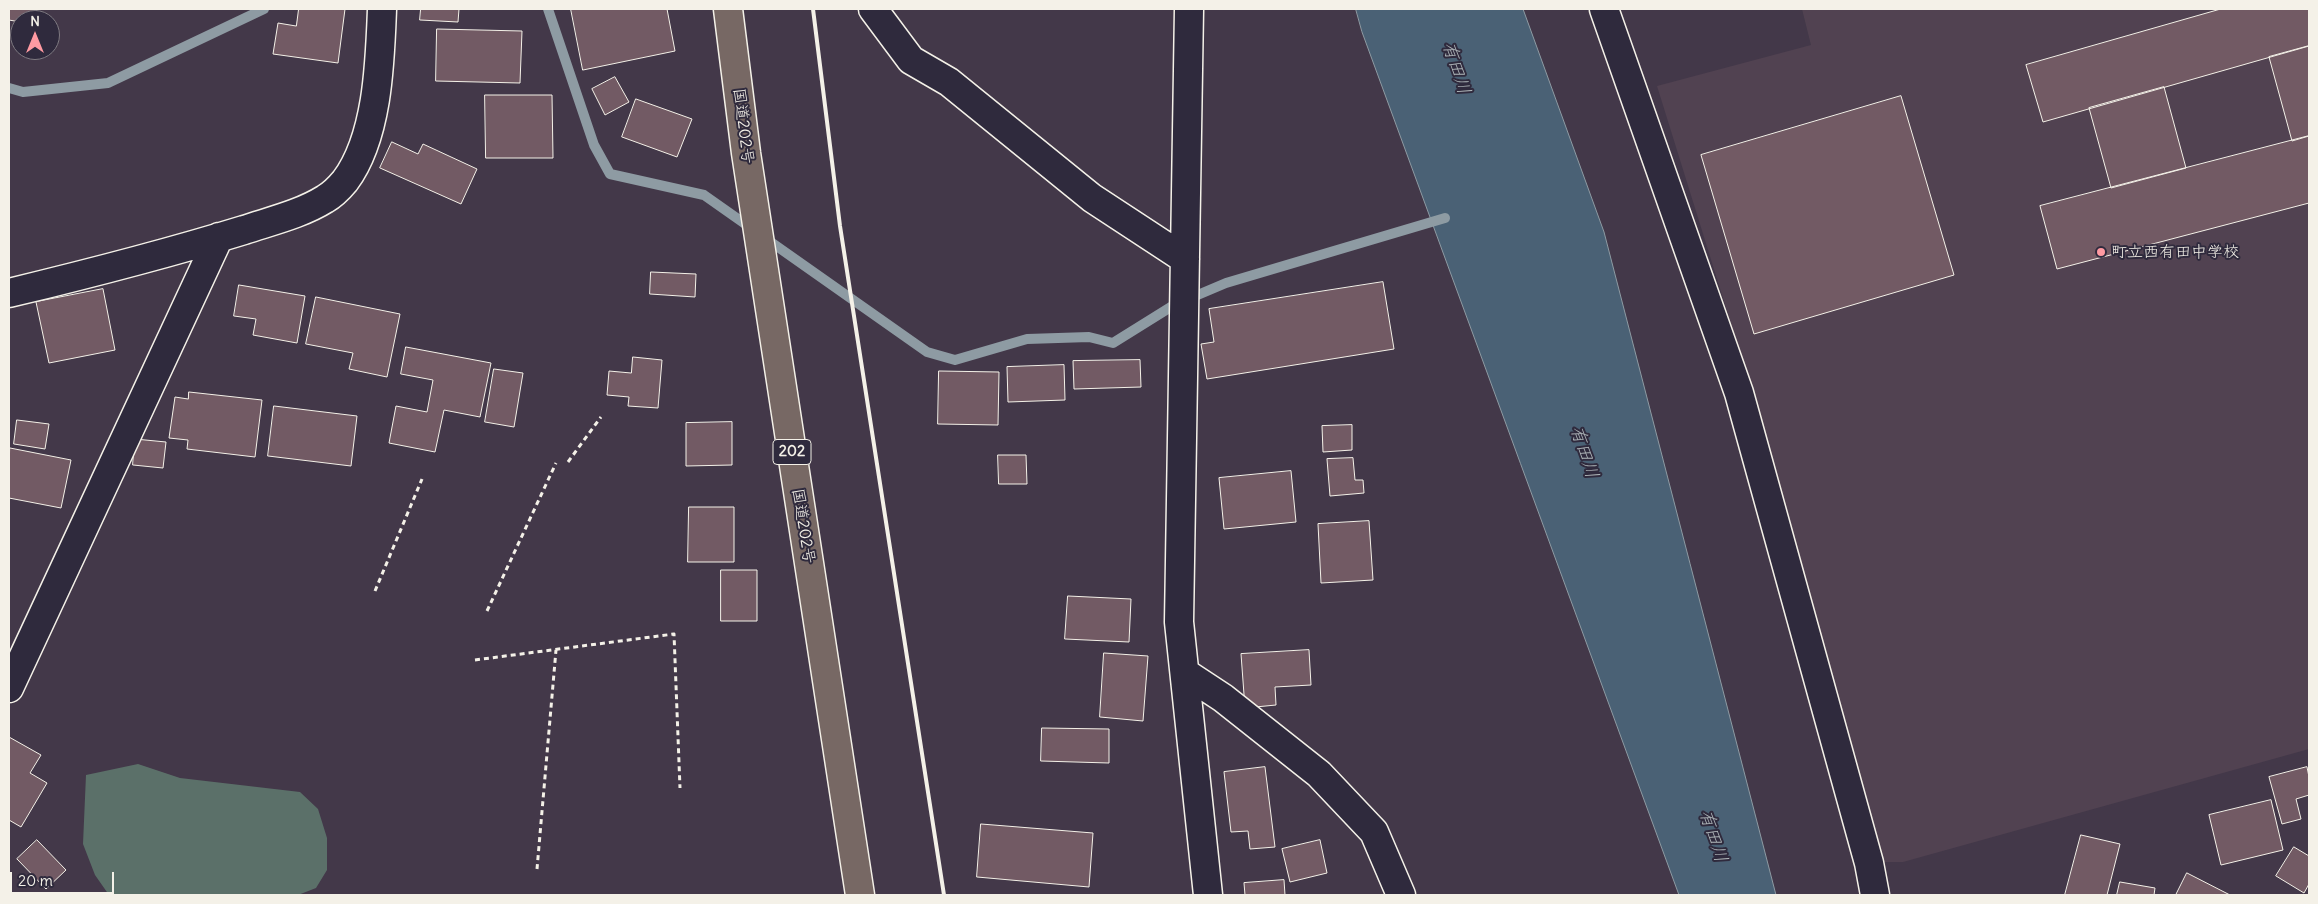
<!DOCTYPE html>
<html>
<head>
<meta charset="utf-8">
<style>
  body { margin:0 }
  #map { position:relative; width:2318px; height:904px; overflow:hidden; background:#433849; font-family:Delius,sans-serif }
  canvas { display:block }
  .frame { position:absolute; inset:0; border:10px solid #f4f1e8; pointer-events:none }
  .north { position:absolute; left:10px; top:10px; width:50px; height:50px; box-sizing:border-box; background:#2f2a3d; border:1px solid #7e7a81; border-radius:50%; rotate:0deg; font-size:14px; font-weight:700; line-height:20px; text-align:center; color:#f4f1e8 }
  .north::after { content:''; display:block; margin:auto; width:18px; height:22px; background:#ff9aa2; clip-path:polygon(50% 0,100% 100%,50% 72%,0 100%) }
  .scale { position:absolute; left:10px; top:872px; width:104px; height:22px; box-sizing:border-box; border:2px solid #f4f1e8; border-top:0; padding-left:6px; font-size:15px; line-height:18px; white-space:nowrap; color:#f4f1e8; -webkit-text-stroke:4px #2f2a3d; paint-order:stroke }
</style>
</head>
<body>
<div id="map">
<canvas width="2318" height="904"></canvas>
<div class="frame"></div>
<div class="north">N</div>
<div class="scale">20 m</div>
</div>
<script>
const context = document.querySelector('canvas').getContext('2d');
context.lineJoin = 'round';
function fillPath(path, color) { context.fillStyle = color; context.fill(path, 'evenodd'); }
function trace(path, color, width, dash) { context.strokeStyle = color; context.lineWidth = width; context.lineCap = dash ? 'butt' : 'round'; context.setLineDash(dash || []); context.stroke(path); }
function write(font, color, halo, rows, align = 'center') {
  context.font = font + ' Delius,"Klee One",sans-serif'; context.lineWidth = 4; context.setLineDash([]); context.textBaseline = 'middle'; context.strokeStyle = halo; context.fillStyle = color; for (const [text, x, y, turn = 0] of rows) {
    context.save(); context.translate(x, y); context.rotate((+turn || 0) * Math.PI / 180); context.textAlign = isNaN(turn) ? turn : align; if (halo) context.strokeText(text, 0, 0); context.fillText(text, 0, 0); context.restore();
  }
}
const built = new Path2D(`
  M1802,9H2309V749L1903,862H1877L1756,404L1657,86L1811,45Z`);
const green = new Path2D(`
  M138,764L180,778L300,792L318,809L327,838V870L316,888L298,895H109L95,875L83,844L86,775Z`);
const water = new Path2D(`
  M1356,9H1523L1604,232L1776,895H1679L1362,32Z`);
const stream = new Path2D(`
  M548,9L594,145L610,174L704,195L927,352L955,360L1027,339L1089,337L1113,343L1174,305L1226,283L1445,218
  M9,88L23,92L108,83L264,9`);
const building = new Path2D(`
  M9,9H37L35,20L20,22L9,20Z
  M299,9H345L338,63L273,54L278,23L296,26Z
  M421,9H459L458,22L420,20Z
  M571,9H667L675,51L583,70Z
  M2221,9H2309V46L2043,122L2026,65Z
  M437,29L522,31L520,83L436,81Z
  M2309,46V136L2292,141L2269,57Z
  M615,77L629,102L605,115L592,89Z
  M2164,87L2186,168L2111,188L2089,108Z
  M485,95H552L553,158H486Z
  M1901,96L1954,275L1754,334L1701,155Z
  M636,99L692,119L677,157L622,137Z
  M2309,136V203L2057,269L2040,206Z
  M392,142L418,154L423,144L477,169L461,204L380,168Z
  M651,272L696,274L695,297L650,294Z
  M1383,282L1394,349L1207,379L1201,344L1214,342L1209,309Z
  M239,285L305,296L297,343L253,335L256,319L234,316Z
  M103,289L115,350L49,363L36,302Z
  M316,297L400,314L387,377L349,369L353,353L306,344Z
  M406,347L491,363L480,417L444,410L435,452L389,443L396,406L427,412L433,380L401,374Z
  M633,357L662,360L658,408L628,406L629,397L607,395L609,371L631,373Z
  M1140,360L1141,387L1074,389L1073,361Z
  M1064,365L1065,400L1008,402L1007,367Z
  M494,369L523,373L514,427L485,422Z
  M939,371L999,372L998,425L938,424Z
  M189,392L262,400L255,457L187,449L188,440L169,438L175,397L188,399Z
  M274,406L357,416L351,466L268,456Z
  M17,420L49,424L45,449L14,444Z
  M732,422V465L686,466V423Z
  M1352,425V450L1323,452L1322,426Z
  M135,439L166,442L163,468L133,465Z
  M10,448L71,460L61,508L9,498Z
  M998,455H1026L1027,484H999Z
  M1353,458L1355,480H1363L1364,493L1330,496L1327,459Z
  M1291,471L1296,522L1224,529L1219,478Z
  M689,507H734V562H688Z
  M1369,521L1373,580L1321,583L1318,524Z
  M721,570H757V621H721Z
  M1068,596L1131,599L1129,642L1065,639Z
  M1309,650L1311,685L1275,687L1276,705L1245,708L1241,654Z
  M1104,653L1148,656L1143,721L1100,717Z
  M1042,728L1109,729V763L1041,761Z
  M9,737L41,755L30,773L47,783L21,827L9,820Z
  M1265,767L1275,847L1250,849L1248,831L1231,832L1224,772Z
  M2307,767L2309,777V795L2296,799L2301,819L2282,824L2269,777Z
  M2271,800L2283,850L2221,865L2209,815Z
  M981,824L1093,833L1089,887L977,877Z
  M2081,835L2120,844L2107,895H2065Z
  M37,840L66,870L46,889L17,859Z
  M1320,840L1327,873L1290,882L1282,849Z
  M2294,847L2309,856V884L2304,893L2276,876Z
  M2187,873L2230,895H2176Z
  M1284,880L1285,895H1245L1244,883Z
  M2120,882L2155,888L2154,895H2117Z`);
const path = new Path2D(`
  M568,462L601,417
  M375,591L422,479
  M487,611L556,463
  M475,660L674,634L680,788
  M537,869L556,650`);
const minor = new Path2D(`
  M873,9L911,60L949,82L1092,198L1185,259
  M1189,9L1179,622L1208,895
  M1604,9L1739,393L1869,863L1875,895
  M9,293C88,274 166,254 244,230C271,221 301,214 325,199C332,195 340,187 345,181C378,137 380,62 382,9
  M1185,673L1223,698L1319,774L1374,832L1401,895
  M9,688L219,237`);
const highway = new Path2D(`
  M728,9L746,153L860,895`);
const rail = new Path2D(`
  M813,9L840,226L944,895`);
const markers = [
  [2101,252,5,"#ff9aa2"]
];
const shields = [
  [792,452,38]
];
const shieldNames = [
  ["202",792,452]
];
const streetNames = [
  ["国道202号",743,126,83],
  ["国道202号",803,526,81]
];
const poiNames = [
  ["町立西有田中学校",2111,252]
];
const waterNames = [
  ["有田川",1456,68,72],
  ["有田川",1584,452,72],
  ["有田川",1713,836,72]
];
fillPath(built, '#514251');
fillPath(green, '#5b7069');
fillPath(water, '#4a6175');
trace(water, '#8e9ba3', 1);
trace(stream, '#8e9ba3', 10);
fillPath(building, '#725a64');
trace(building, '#f4f1e8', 1);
trace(minor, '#f4f1e8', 31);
trace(highway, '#f4f1e8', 31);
trace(path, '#f4f1e8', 3, [5, 4]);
trace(minor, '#2f2a3d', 28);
trace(highway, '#776864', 28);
trace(rail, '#f4f1e8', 4);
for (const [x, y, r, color] of markers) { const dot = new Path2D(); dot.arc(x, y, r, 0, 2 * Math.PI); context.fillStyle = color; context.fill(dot); trace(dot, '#2f2a3d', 2); }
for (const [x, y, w] of shields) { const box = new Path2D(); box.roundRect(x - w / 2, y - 12.5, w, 25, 4); context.fillStyle = '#2f2a3d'; context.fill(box); trace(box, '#f4f1e8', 1); }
write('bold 15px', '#f4f1e8', null, shieldNames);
write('16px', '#f4f1e8', '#2f2a3d', streetNames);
write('16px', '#f4f1e8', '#2f2a3d', poiNames, 'left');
write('italic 18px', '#b0b7ba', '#2f2a3d', waterNames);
</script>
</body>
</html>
